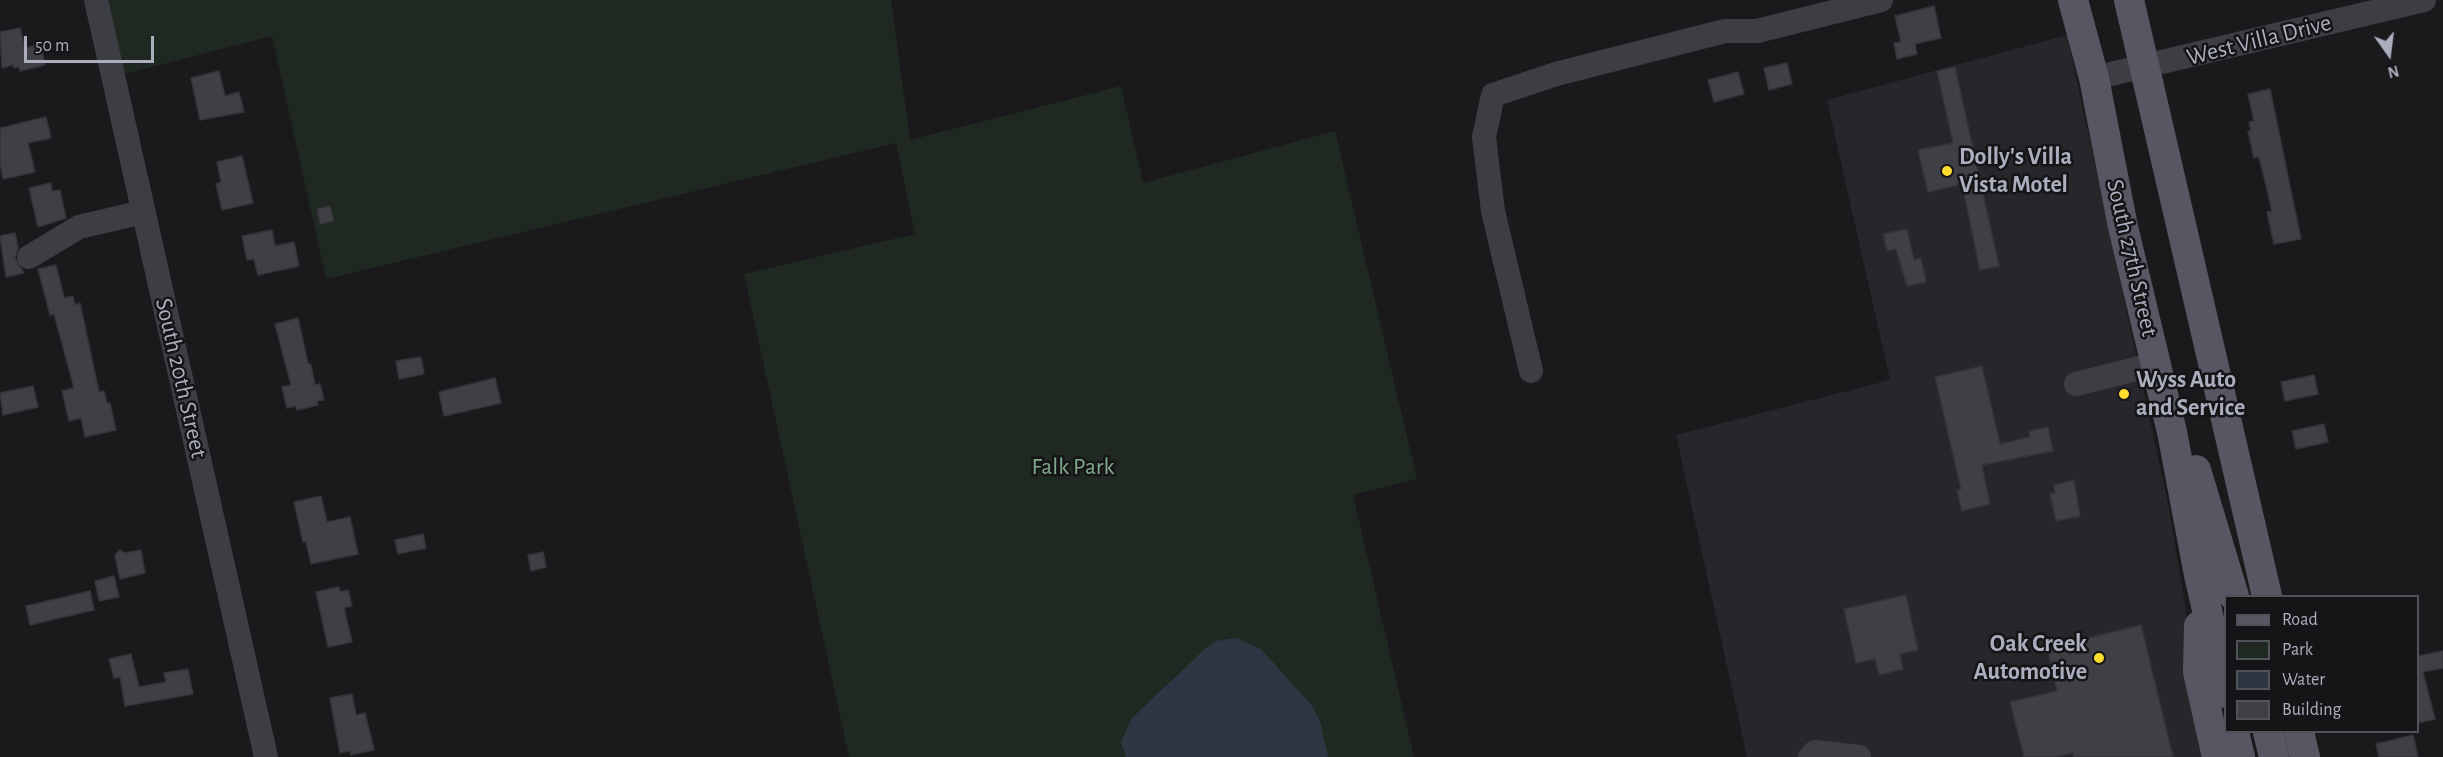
<!DOCTYPE html>
<html>
<head>
<meta charset="utf-8">
<style>
  body { margin:0 }
  #map { position:relative; width:2443px; height:757px; overflow:hidden; background:#1a1a1d; font-family:"Alegreya Sans",sans-serif }
  canvas { display:block }
  .legend { position:absolute; left:2224px; top:595px; width:195px; height:138px; box-sizing:border-box; background:#151518; border:2px solid #51525a; margin:0; padding:8px 10px; list-style:none; font-size:18px; color:#abaebd }
  .legend li { display:flex; align-items:center; gap:12px; height:30px }
  .legend b { width:30px; border:2px solid #51525a }
  .north { position:absolute; left:2359px; top:24px; width:60px; height:60px; -webkit-text-stroke:4px #151518; paint-order:stroke; rotate:166deg; font-size:16px; font-weight:700; line-height:24px; text-align:center; color:#abaebd }
  .north::after { content:''; display:block; margin:auto; width:21px; height:27px; background:#abaebd; clip-path:polygon(50% 0,100% 100%,50% 72%,0 100%) }
  .scale { position:absolute; left:24px; top:36px; width:130px; height:27px; box-sizing:border-box; border:3px solid #abaebd; border-top:0; padding-left:8px; font-size:18px; line-height:21px; white-space:nowrap; color:#abaebd; -webkit-text-stroke:4px #151518; paint-order:stroke }
</style>
</head>
<body>
<div id="map">
<canvas width="2443" height="757"></canvas>
<ul class="legend">
<li><b style="height:8px;background:#565762"></b>Road</li>
<li><b style="height:16px;background:#1f2922"></b>Park</li>
<li><b style="height:16px;background:#2e3643"></b>Water</li>
<li><b style="height:16px;background:#403f45"></b>Building</li>
</ul>
<div class="north">N</div>
<div class="scale">50 m</div>
</div>
<script>
const context = document.querySelector('canvas').getContext('2d');
context.lineJoin = 'round';
function fillPath(path, color) { context.fillStyle = color; context.fill(path, 'evenodd'); }
function trace(path, color, width, dash) { context.strokeStyle = color; context.lineWidth = width; context.lineCap = dash ? 'butt' : 'round'; context.setLineDash(dash || []); context.stroke(path); }
function write(font, color, halo, rows, align = 'center') {
  context.font = font + ' "Alegreya Sans",sans-serif'; context.lineWidth = 5; context.setLineDash([]); context.textBaseline = 'middle'; context.strokeStyle = halo; context.fillStyle = color; for (const [text, x, y, turn = 0] of rows) {
    context.save(); context.translate(x, y); context.rotate((+turn || 0) * Math.PI / 180); context.textAlign = isNaN(turn) ? turn : align; if (halo) context.strokeText(text, 0, 0); context.fillText(text, 0, 0); context.restore();
  }
}
const built = new Path2D(`
  M2067,35L2169,508L2210,757H1747L1676,435L1890,380L1827,100Z`);
const green = new Path2D(`
  M108,0H891L910,140L1121,86L1143,183L1335,131L1417,479L1353,495L1414,757H849L744,274L915,234L896,143L326,279L272,36L124,74Z`);
const water = new Path2D(`
  M1236,638L1261,649L1312,706L1320,721L1328,757H1126L1121,742L1132,718L1207,647L1216,641Z`);
const building = new Path2D(`
  M1934,6L1941,38L1915,44L1917,54L1897,59L1894,43L1901,42L1895,16Z
  M20,28L25,48L41,44L45,65L20,71L19,67L14,68L13,65L2,68L0,32Z
  M1787,63L1792,84L1769,90L1764,68Z
  M1955,67L1999,266L1980,270L1962,184L1928,192L1918,150L1953,143L1937,71Z
  M219,71L225,96L239,92L244,112L200,120L191,78Z
  M1738,72L1744,94L1714,102L1708,80Z
  M2270,89L2301,239L2274,244L2267,212L2272,211L2265,181L2259,157L2254,158L2248,131H2251L2249,122L2254,121L2248,94Z
  M46,117L51,138L28,143L35,172L3,179L0,163V128Z
  M242,156L253,203L222,210L216,184L221,182L217,162Z
  M51,183L52,191L60,190L66,218L38,227L29,188Z
  M330,206L334,221L320,224L317,209Z
  M1907,229L1914,260L1921,258L1926,282L1907,286L1896,249L1887,251L1883,234Z
  M272,230L275,246L294,242L299,266L258,275L254,259L247,260L242,236Z
  M15,233L18,248L15,258L24,273L6,277L0,236Z
  M56,265L64,298L73,296L75,305L80,303L99,392L104,391L107,403H110L116,430L85,437L81,418L69,421L62,391L74,388L54,314L50,315L38,269Z
  M298,318L308,363L311,365L315,385L320,384L324,400L317,401L318,405L297,410L296,406L287,408L282,387L291,385L275,324Z
  M421,357L424,374L399,379L396,361Z
  M1982,366L2000,444L2030,437L2029,431L2048,427L2053,451L1982,465L1990,504L1962,511L1957,490L1961,489L1935,377Z
  M2314,375L2318,394L2285,401L2281,382Z
  M495,378L501,403L444,416L439,392Z
  M33,386L38,407L3,415L0,393Z
  M2324,424L2328,442L2296,449L2292,431Z
  M2074,480L2080,516L2056,521L2050,494L2055,493L2054,485Z
  M321,496L327,522L350,517L358,554L311,564L306,541L303,542L294,502Z
  M423,534L426,548L398,554L395,540Z
  M120,550L125,553L141,550L145,573L120,579L115,555Z
  M543,552L546,567L531,571L528,555Z
  M114,576L119,597L99,601L95,581Z
  M339,587L340,592L348,590L352,606L344,608L352,642L328,647L316,592Z
  M90,591L94,610L30,625L26,606Z
  M1906,595L1918,650L1900,654L1903,669L1879,675L1875,659L1856,663L1844,609Z
  M2141,625L2173,757H2074L2073,753L2056,757H2024L2010,702L2057,691L2047,648Z
  M2443,651V668L2423,672L2435,719L2418,723V656Z
  M131,654L139,687L166,682L164,673L188,669L193,694L125,706L120,677L114,678L109,659Z
  M352,694L356,715L365,713L374,750L351,755L350,751L340,753L330,698Z
  M2413,735L2418,757H2379L2376,744Z`);
const minor = new Path2D(`
  M96,0L266,757
  M2094,78L2424,0
  M29,257L79,227L143,212
  M1531,371L1493,211L1484,137L1493,95L1556,74L1725,31H1757L1881,0
  M2076,384L2156,364
  M1810,757L1815,752L1859,757`);
const major = new Path2D(`
  M2073,0L2094,78L2123,227L2172,432L2199,575L2226,693
  M2129,0L2267,596
  M2196,470L2234,596
  M2199,626L2198,672L2217,757
  M2234,732L2240,757
  M2268,732L2274,757
  M2299,732L2305,757`);
const markers = [
  [1947,171,6,"#ffdc30"],
  [2124,394,6,"#ffdc30"],
  [2099,658,6,"#ffdc30"]
];
const streetNames = [
  ["West Villa Drive",2259,40,-14],
  ["South 27th Street",2132,258,77],
  ["South 20th Street",181,378,77]
];
const poiNames = [
  ["Dolly's Villa",1959,157],
  ["Vista Motel",1959,185],
  ["Wyss Auto",2136,380],
  ["and Service",2136,408],
  ["Oak Creek",2087,644,"right"],
  ["Automotive",2087,672,"right"]
];
const parkNames = [
  ["Falk Park",1073,467]
];
fillPath(built, '#27262a');
fillPath(green, '#1f2922');
fillPath(water, '#2e3643');
fillPath(building, '#403f45');
trace(building, '#353439', 1.5);
trace(minor, '#3d3d44', 24);
trace(major, '#565762', 30);
for (const [x, y, r, color] of markers) { const dot = new Path2D(); dot.arc(x, y, r, 0, 2 * Math.PI); context.fillStyle = color; context.fill(dot); trace(dot, '#151518', 2); }
write('24px', '#abaebd', '#151518', streetNames);
write('bold 24px', '#abaebd', '#151518', poiNames, 'left');
write('24px', '#81aa8a', '#151518', parkNames);
</script>
</body>
</html>
